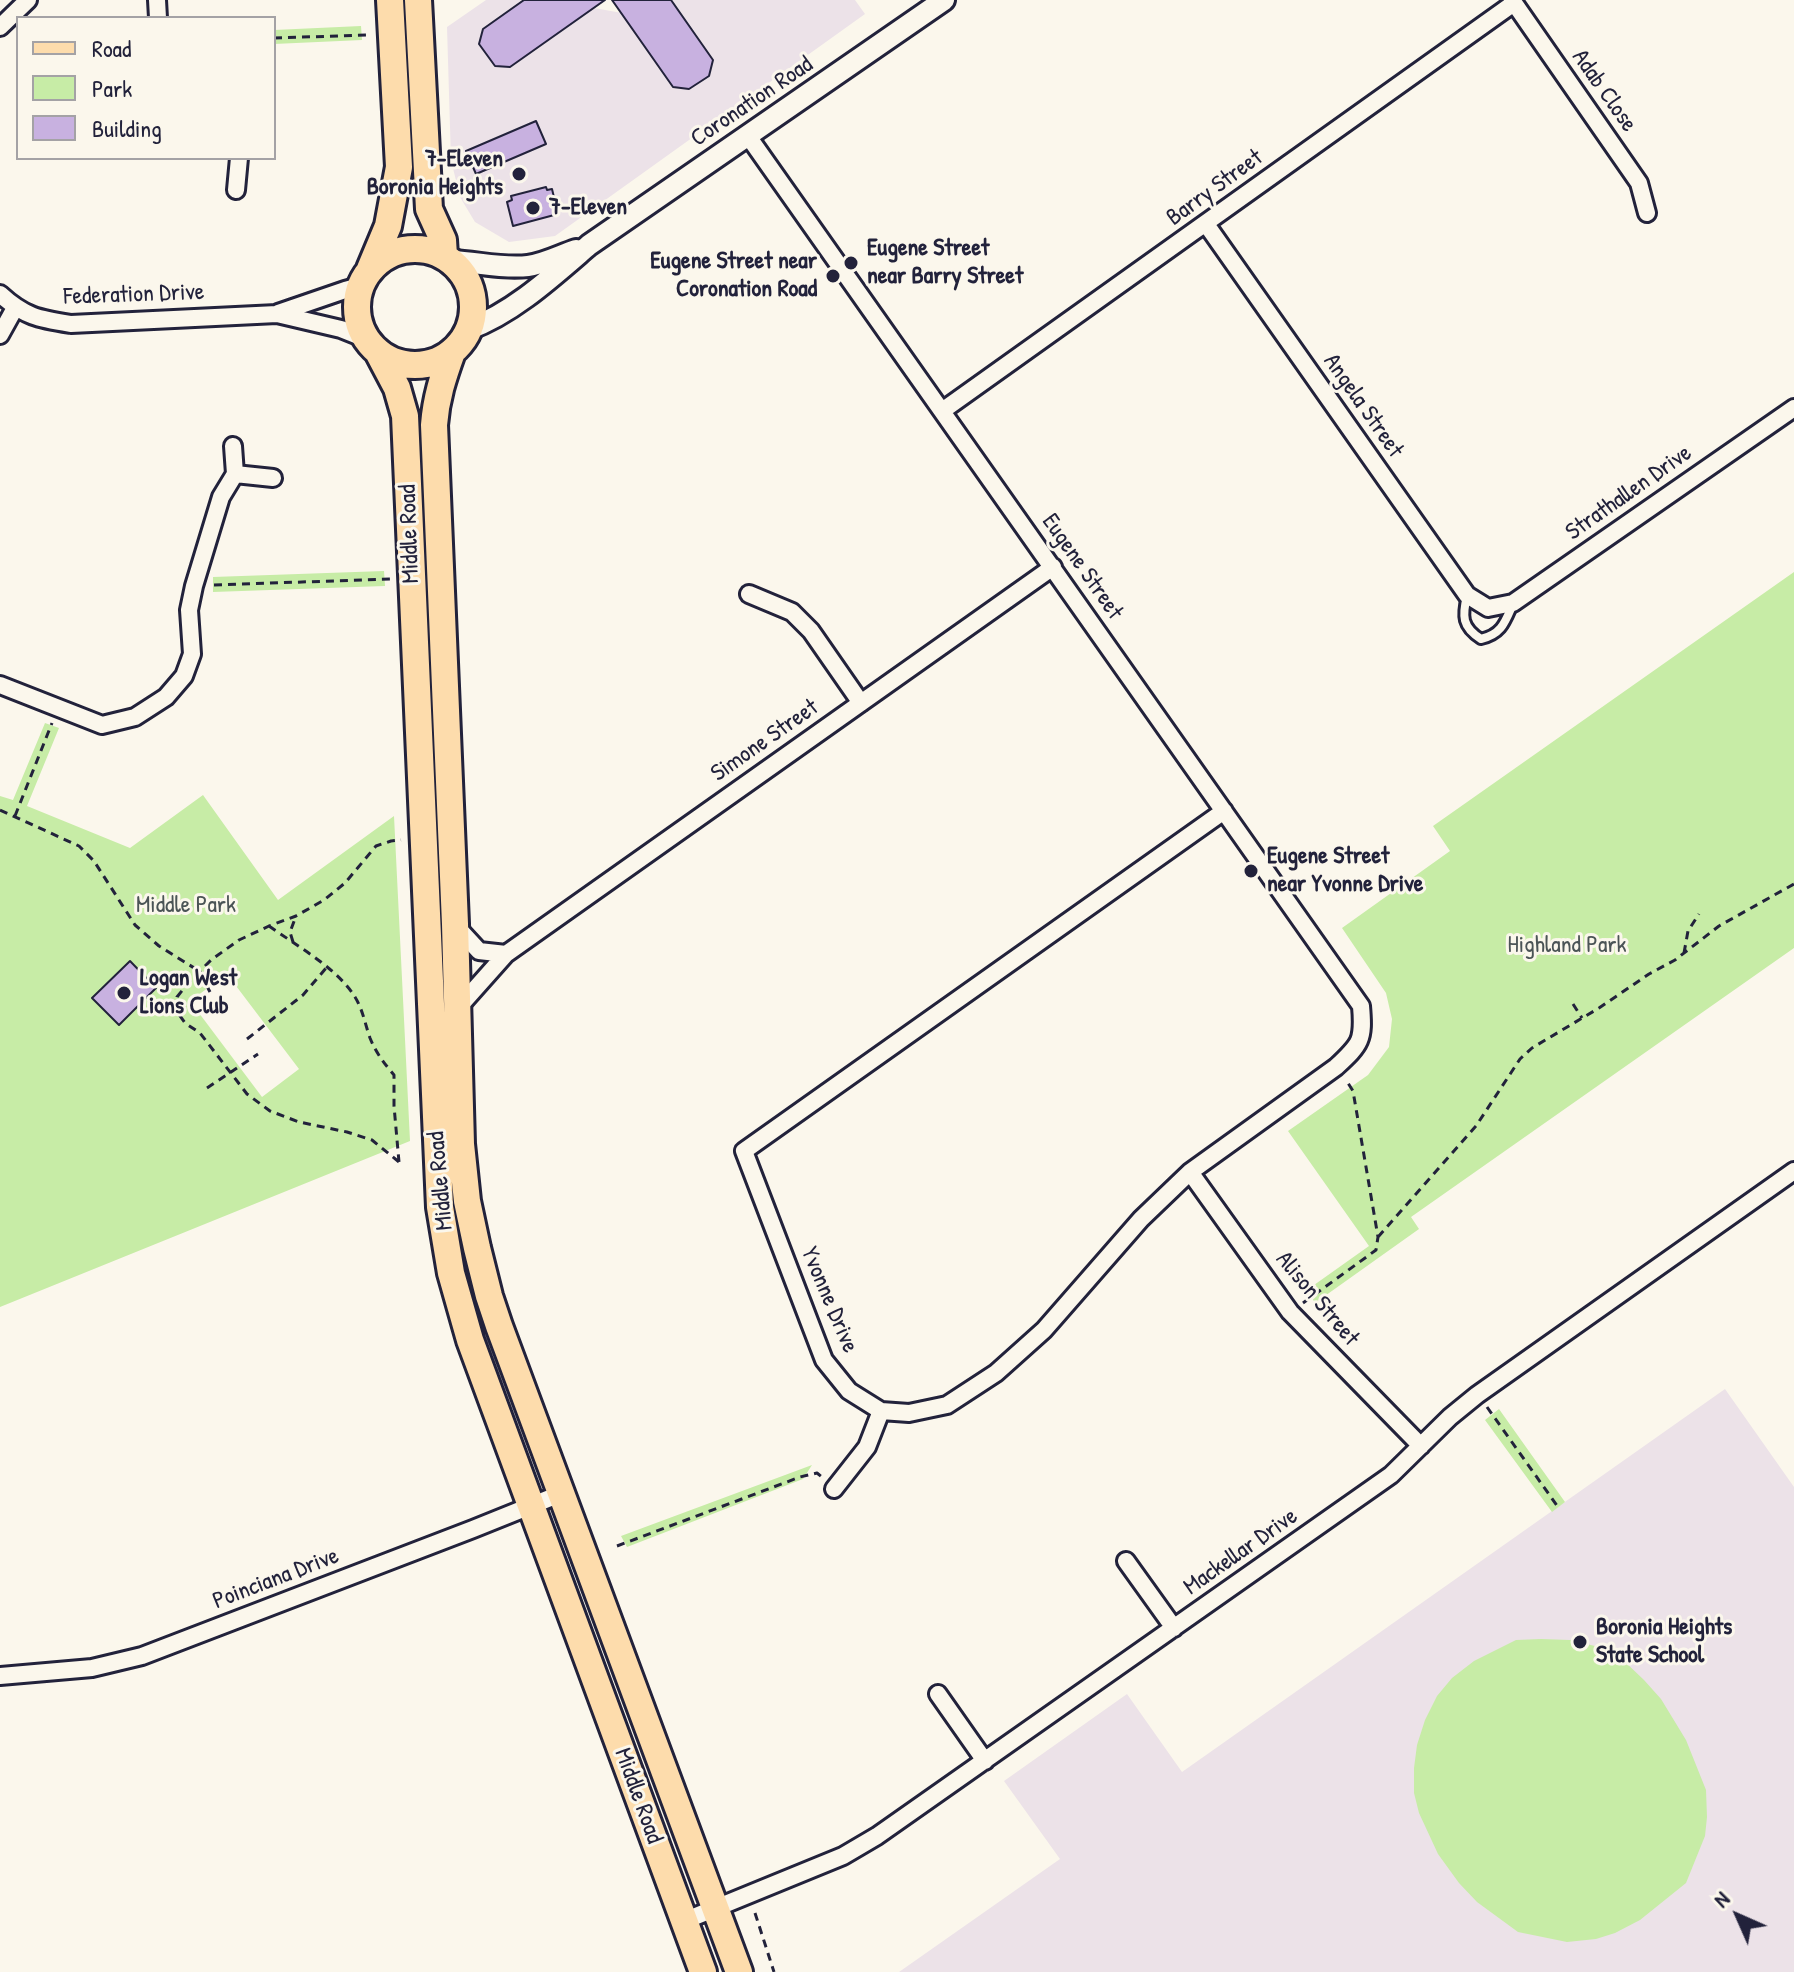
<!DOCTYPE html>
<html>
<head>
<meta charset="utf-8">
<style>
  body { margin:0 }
  #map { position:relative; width:1794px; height:1972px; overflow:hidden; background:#fbf7ec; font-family:"Patrick Hand",sans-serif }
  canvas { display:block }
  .legend { position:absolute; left:16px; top:16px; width:260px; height:144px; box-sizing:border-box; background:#fbf7ec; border:2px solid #a4a2a5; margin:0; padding:10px 14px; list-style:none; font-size:24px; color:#22223b }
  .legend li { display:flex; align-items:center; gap:16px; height:40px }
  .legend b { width:40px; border:2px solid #a4a2a5 }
  .north { position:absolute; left:1698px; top:1876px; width:80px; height:80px; -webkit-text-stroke:6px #fbf7ec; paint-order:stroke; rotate:315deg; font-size:22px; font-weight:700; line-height:32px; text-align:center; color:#22223b }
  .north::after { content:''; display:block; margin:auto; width:28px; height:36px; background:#22223b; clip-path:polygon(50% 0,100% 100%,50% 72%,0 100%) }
</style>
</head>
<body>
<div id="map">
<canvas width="1794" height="1972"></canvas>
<ul class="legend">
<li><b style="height:10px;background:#fddcac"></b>Road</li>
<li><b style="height:22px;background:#c7eca6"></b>Park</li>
<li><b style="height:22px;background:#c8b1e0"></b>Building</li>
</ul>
<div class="north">N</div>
</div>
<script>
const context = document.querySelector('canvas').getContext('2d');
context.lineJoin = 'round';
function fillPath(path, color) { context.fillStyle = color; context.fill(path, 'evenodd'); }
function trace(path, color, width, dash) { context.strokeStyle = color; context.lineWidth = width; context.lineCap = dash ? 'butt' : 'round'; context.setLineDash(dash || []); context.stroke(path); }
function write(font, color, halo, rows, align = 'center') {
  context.font = font + ' "Patrick Hand",sans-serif'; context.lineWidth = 6; context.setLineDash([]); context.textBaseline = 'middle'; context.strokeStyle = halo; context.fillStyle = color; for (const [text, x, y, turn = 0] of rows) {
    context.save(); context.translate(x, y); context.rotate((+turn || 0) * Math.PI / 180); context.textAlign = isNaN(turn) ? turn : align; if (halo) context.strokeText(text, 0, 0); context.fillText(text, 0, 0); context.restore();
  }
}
const built = new Path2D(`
  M486,0H524L483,29L479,43L594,8L622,13L673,87L689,89L709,76L712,60L671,0H855L865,14L555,236L509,242L475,222L460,197L451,160L447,27Z
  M1725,1389L1794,1487V1972H899L1060,1859L1004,1781L1127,1694L1182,1772Z`);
const green = new Path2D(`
  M361,26L362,40L274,44V30Z
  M384,571L385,586L213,592V577Z
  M1794,572V948L1411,1217L1419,1229L1315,1303L1307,1290L1369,1246L1288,1131L1368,1075L1389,1047L1392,1019L1386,993L1342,928L1450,851L1433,826Z
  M45,723L59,728L27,806L130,848L203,795L278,900L394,816L410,1141L0,1307V796L13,800ZM130,961L156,988L120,1024L93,998ZM227,974L299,1069L262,1097L190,1001Z
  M1499,1409L1565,1502L1552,1512L1485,1420Z
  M812,1465L803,1479L627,1547L621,1536Z
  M1541,1639L1570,1640L1599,1647L1623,1660L1644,1680L1661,1699L1686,1740L1706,1790L1707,1817L1705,1836L1686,1883L1640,1920L1615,1933L1596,1939L1567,1942L1518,1932L1477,1902L1459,1883L1438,1854L1419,1813L1414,1793V1768L1417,1745L1425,1720L1437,1696L1452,1678L1474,1661L1516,1640Z`);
const building = new Path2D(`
  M524,0H605L510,67L495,66L479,44L483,29Z
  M612,0H671L713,60L709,76L689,89L673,87Z
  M536,121L546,144L476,174L466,151Z
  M546,187L547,190L552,189L558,214L513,226L507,202L512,200L511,196Z
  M130,961L156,988L119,1025L92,998Z`);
const path = new Path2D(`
  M274,38L367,35
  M214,585L390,579
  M0,810L79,846L94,861L135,925L159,946L199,971L210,992
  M15,816L52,723
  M269,926C297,946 337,968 355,997C363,1010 365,1024 370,1038C376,1053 384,1063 394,1075V1106L399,1162
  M293,942L290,932L296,916
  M1684,953L1688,931L1699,914
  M1573,1004L1582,1018
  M247,1039L303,995L327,967
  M207,1088L258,1054
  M399,1162L372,1140L347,1132L299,1122L270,1111L247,1094L200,1033L185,1023L175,1009L177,997L188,983L211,960L239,940L269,926L296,916L324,900L345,883L376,846L391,841L401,840
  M1378,1237L1476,1126L1520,1059L1532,1048L1599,1008L1649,974L1675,960L1719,926L1794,884
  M1303,1303L1376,1250L1378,1237L1353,1091L1346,1080
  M1487,1407L1558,1507
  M617,1546L800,1477L817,1473L823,1478
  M755,1913L774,1972`);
const service = new Path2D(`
  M1467,596C1462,616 1462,627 1481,639C1502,634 1505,622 1513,604`);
const minor = new Path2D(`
  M157,0L158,18
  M1512,0L1639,183L1647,213
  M0,27L28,0
  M748,136L1361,1006C1364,1040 1361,1044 1336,1067L1190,1172L1141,1219L1044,1330L996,1373L947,1405L909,1413L881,1411L849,1391L824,1360L744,1151L1224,811
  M236,190L239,158
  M1206,224L1467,595L1488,608L1513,603L1794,408
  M0,294C25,317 39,319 71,324L277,314L341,329L366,339
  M278,313L345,290L360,286
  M0,335L15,308
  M942,411L1514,3
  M235,474L273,478
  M749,594L792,612L811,631L861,703
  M0,685L102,725L135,717L166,697L184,676L192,654L189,610L194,586L221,497L235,474L233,446
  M455,925L479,951L506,954
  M458,1008L506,954L1053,567
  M1190,1172L1290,1312L1421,1446
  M834,1489L867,1447L881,1411
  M1126,1561L1174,1628
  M0,1676L92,1668L142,1656L473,1529L560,1494
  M938,1694L985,1761
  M684,1921L843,1856L877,1836L1391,1475L1450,1417L1477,1395L1794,1171`);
const tertiary = new Path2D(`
  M452,261C477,262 502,269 528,266C544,264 561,255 576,250
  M469,329C513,313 553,276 589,245L944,0`);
const primary = new Path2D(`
  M418,0L429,209L443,240L444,256
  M357 307a58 58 0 1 1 116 0a58 58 0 1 1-116 0Z
  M370,269L388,226L399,167L390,0
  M378,352L397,388L405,416L440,1207L451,1273L470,1340L703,1972
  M452,352C443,377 436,398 434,425L455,924L461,1144L467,1201L477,1248L489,1296L499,1326L739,1972`);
const markers = [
  [519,174,8,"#22223b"],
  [533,208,8,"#22223b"],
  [851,263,8,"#22223b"],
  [833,276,8,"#22223b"],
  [1251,871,8,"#22223b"],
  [124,993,8,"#22223b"],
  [1580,1642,8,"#22223b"]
];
const streetNames = [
  ["Adab Close",1604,91,55],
  ["Coronation Road",752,102,-34],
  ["Barry Street",1215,188,-36],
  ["Federation Drive",134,295,-2],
  ["Angela Street",1363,406,55],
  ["Strathallen Drive",1629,493,-35],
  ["Middle Road",410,534,-92],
  ["Eugene Street",1082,567,55],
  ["Simone Street",765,741,-35],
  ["Middle Road",441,1181,-95],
  ["Alison Street",1317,1299,50],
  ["Yvonne Drive",829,1300,67],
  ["Mackellar Drive",1241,1552,-35],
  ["Poinciana Drive",276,1579,-21],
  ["Middle Road",638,1796,70]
];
const poiNames = [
  ["7-Eleven",503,160,"right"],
  ["Boronia Heights",503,188,"right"],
  ["7-Eleven",549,208],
  ["Eugene Street",867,249],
  ["near Barry Street",867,277],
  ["Eugene Street near",817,262,"right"],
  ["Coronation Road",817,290,"right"],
  ["Eugene Street",1267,857],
  ["near Yvonne Drive",1267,885],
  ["Logan West",140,979],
  ["Lions Club",140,1007],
  ["Boronia Heights",1596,1628],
  ["State School",1596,1656]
];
const parkNames = [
  ["Middle Park",186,906],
  ["Highland Park",1567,946]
];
fillPath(built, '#ece2e8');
fillPath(green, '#c7eca6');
fillPath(building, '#c8b1e0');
trace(building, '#22223b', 2);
trace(service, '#22223b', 14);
trace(minor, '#22223b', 22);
trace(tertiary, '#22223b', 26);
trace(primary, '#22223b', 32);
trace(path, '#22223b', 3, [8, 6]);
trace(service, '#fbf7ec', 8);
trace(minor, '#fbf7ec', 16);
trace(tertiary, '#fbf7ec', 20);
trace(primary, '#fddcac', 26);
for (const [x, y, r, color] of markers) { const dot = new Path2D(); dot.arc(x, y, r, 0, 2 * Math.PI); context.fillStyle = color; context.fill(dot); trace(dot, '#fbf7ec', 3); }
write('24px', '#22223b', '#fbf7ec', streetNames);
write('bold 24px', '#22223b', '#fbf7ec', poiNames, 'left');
write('24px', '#4b5456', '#fbf7ec', parkNames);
</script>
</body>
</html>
